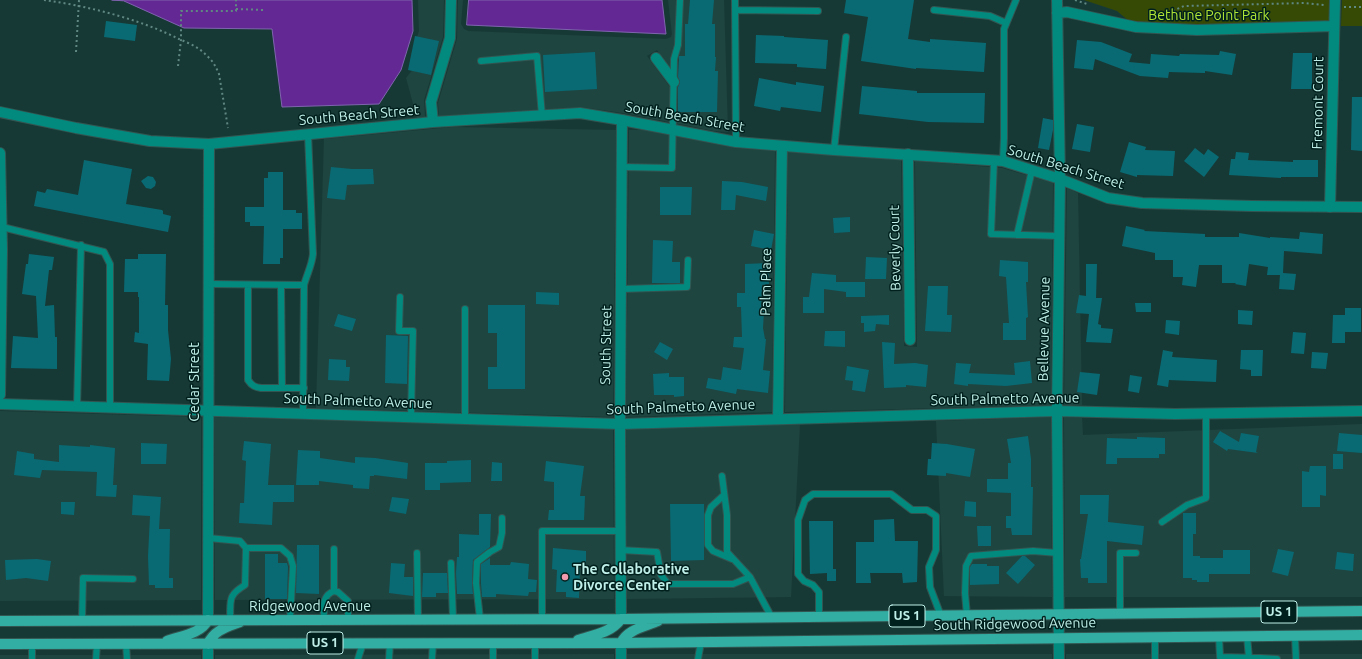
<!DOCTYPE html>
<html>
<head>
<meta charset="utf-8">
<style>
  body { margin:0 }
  canvas { display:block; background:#173935 }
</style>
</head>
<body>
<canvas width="1362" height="659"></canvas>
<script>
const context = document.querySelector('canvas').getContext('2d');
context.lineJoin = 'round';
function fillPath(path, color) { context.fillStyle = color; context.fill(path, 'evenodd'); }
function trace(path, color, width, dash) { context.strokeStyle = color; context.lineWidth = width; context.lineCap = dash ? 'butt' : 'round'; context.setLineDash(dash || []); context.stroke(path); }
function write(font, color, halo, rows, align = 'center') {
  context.font = font + ' Ubuntu,sans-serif'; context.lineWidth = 3; context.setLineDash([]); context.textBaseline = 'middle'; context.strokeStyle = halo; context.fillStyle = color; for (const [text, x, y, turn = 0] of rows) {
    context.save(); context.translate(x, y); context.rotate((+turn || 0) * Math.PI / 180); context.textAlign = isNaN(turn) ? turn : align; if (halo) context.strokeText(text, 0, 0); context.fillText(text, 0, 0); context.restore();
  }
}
const built = new Path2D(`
  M418,0H444L443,37L424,100L425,117L417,118L406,78L414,68L415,43L419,31Z
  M458,0H463L461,24L464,29L468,31L666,39L671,37L672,34L668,0H724L728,132L714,131L629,114L581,107L439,116L438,103L457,39ZM657,50L683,84L672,90L647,56Z
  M452,127L616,130L613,417L316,408L324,139Z
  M629,130H644L735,148L775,151L772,412L626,417Z
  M788,152L901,160L904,346L917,347L915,161L1002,168L1053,183L1051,405L785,412Z
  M1067,188L1078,193L1082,405H1064Z
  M0,411L201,417V600L0,601Z
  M215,417L613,429L614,599L215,600Z
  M1051,417L1052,597L944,596L936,421Z
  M1064,417L1082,418L1083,435L1362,424V597H1065Z
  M779,424H800L791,597L627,599L626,429Z
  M614,654V659H215V655Z
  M627,654H1052V659H627Z
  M1066,654H1362V659H1066Z
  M0,655H201V659H0Z`);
const green = new Path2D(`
  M1084,0H1335L1334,26L1136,27L1117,11Z
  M1342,0H1362V26H1341Z`);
const water = new Path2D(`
  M112,0H412L413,31L401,70L379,104L282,107L272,29L184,28L124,1Z
  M469,0H662L666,34L467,25Z`);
const building = new Path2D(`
  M690,0H714L712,24H715V57H716L715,71H718L717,112H678V87L680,82L678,77L679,60V56H685V24H688Z
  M846,0H914L908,39L930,42V39L986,43L984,72L916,68V69L861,61L868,17L844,13Z
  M106,21L137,25L135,41L104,37Z
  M756,35L784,36V37L828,40L826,69L797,67V64L755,63Z
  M415,36L439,41L431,75L408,70Z
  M1077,40L1101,42L1132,54L1129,62L1150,64L1151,54L1179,56L1180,54L1219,55L1220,51L1236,54L1232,75L1205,71V73L1169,72L1168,78L1140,76L1095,59L1093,70L1074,68Z
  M595,52L597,89L545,92L543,55Z
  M1293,53H1312V89H1291Z
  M759,78L796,85V82L824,86L821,112L781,107L780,111L754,106Z
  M862,86L917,91V93H985L984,123L928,122L859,114Z
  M1352,97H1362V151L1351,150Z
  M1043,118L1053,120V130L1049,150L1038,148Z
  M1077,124L1094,127L1090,152L1072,149Z
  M1129,142L1146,147L1145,150L1175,151L1173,176L1137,175V177L1120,172Z
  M1195,148L1204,155L1208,149L1219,157L1204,177L1184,161Z
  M1236,152L1249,153L1248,160L1293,162V160H1318V177H1281V178L1229,175L1231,159H1235Z
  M84,160L132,169L126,204L162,210L163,211V214L171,216L168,232L34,206L37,191L45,193L47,189L78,195Z
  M331,167L352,169H373L374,184L347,185L345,200L327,198Z
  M268,172H283V210H296V213H302V229H283V258H280V264H263L264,226H250V222H245V207H264V178H268Z
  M148,176L153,177L156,182L155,186L151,189L146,188L141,181Z
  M722,181L742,182L768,187L766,201L736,195L735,210H721Z
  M660,187H692L691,215H660Z
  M850,217V232L834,233L833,218Z
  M1126,226L1145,230L1144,231L1205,234V237H1239V233L1270,238V237L1299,239L1300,232L1323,234L1322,254L1284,251L1283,273L1296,274L1294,290L1279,289L1280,275H1267L1268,267L1249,264L1246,286L1235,284L1236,283H1222V265H1199L1196,287L1182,285L1183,277H1173V260H1155V253L1122,246Z
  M754,230L774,234L771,250L751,246Z
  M653,240L673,241L672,262H680V283H652Z
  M29,254L54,257L52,270H49L45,306L54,305L55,337H57V369L11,368L13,336L38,338L36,296L22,294L26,264H28Z
  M138,254H166L165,305H168V330L171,359L169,381L147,380L148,344L134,342L135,332L139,333V297H138V292H124L125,259H138Z
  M866,257L887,258L886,279H865Z
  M1000,260L1028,262V282H1026L1028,317L1026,318V340H1003V323H1009L1006,277L999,276Z
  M768,263L769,284L762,285L761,311H764L763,328L765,339H766L763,370L770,371L768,393L737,389L736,394L706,388L708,378L721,380L723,367L741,370L744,348L733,347L734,337H742L741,307H737V293H745V264Z
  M1086,264H1097L1096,298H1102L1098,324L1101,325V328L1113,329L1111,343L1086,342L1089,314L1076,313L1079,295L1086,296Z
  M812,273L836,275V282H865V297H846V292L824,289V313H803V297H809Z
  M928,286H948L947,315H952L951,332L925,331Z
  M536,292L559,293V305L536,304Z
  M1135,303H1151V312H1136Z
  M488,305H525V389H488V367H497V333H488Z
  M1345,308H1361V332H1345V343H1332L1333,315H1345Z
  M1238,310L1253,311L1252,325L1238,324Z
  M338,314L356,319L352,331L334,326Z
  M889,315V325L876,324L875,331L864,332V323H861V316Z
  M1166,320L1180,321L1179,335L1165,333Z
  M825,331H845V347L824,346Z
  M1293,332L1306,333L1304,354L1291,353Z
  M386,335L408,336L407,384L385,383Z
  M660,342L673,349L667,360L654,352Z
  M882,342L895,343L894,364L915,363L928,365L926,387L906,385V387L884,388Z
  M1163,350L1173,352L1172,357L1217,360L1216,382L1169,380L1168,387L1157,385Z
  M1241,350H1263L1262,376H1251V370L1240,369Z
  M1312,352L1328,353L1326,369L1311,368Z
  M329,359L346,360V367H350L349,381L328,380Z
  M1030,361L1032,383L1006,386L968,384V386L954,384L956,363L971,364L969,373L1015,375L1014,363Z
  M847,366L869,370L865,392L852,390L853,381L845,380Z
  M1080,372L1100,374L1097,395L1077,392Z
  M669,373V377H684V396L674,397V395H654L653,374Z
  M1130,375L1142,377L1139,393L1128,391Z
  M1220,431L1239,442L1241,433L1259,436L1256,452L1258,453L1228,449L1227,451L1213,442Z
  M1339,433L1362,435V453L1337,451Z
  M1028,436L1031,459V487H1033L1032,535H1012L1011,528H1006V516H1011V493L987,492V479H1008V463H1011L1007,439Z
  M1137,437L1165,438V454H1159V458H1117V464H1106L1107,438L1137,439Z
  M244,441L271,444L268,485H294V502H273L272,525L239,523L240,503H244L246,461L242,460Z
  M141,443L167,444L166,464H141Z
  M932,443L947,444L975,449L970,477L946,473V476L927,475L928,459H931Z
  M59,445L90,447V445L115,448L113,485H117L116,497L96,496L97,472L42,470L40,478L14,475L17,451L34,454V459L59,462Z
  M298,450L320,451V458L355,463V457L375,458L408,463L407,479L374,475V476H370L369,489L353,488V485L319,481V485H296Z
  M1333,454H1343V469H1333Z
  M471,460V482L440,483V490H425V463H447V461Z
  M546,461L584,466L580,496H585L584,520H548L549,510H554V482L544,481Z
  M492,462L502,463V481H491Z
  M1310,466H1326V496L1320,495V507H1302V471L1309,472Z
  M133,495L161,497L159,529H170L169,578H173V588H155V585H149L148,556L150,516L132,515Z
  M1080,495H1109L1108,522L1144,526L1142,545L1107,541V583H1088V578H1081L1080,559H1081L1088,514H1080Z
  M392,497L409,499L406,514L389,511Z
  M965,501L976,502V517L964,516Z
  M61,502H75L74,515L61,514Z
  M670,504H704V560L671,561Z
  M1183,513H1196V534H1193V556H1200V558H1223V550H1250V574H1209V582H1197V580H1192V578H1183Z
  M479,514H491L490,547L473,560L472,583L473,594H457L456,573L457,557H459V534L479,535Z
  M894,519L895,541H918L917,582L903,583L902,573H870L871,583H856V542H874V520Z
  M809,521H833V569H836V581H827V573L810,574Z
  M977,526H991V546H978Z
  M297,545H319V594L296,593Z
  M553,548L586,551V567L580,566L579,598L566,597V592H556L557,570L552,569Z
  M1278,549L1294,552L1288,576L1272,572Z
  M1337,552L1354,554L1353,571L1335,569Z
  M265,554H278V563H287L288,567L287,599H265Z
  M1022,556H1025L1035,565L1018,584L1006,573Z
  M490,558V565H510L511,562L529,564L528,579L537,580L536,592H529L528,596L496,594V597H482L481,583V564Z
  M37,559L51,561L48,581L26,578L6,580L5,560Z
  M391,563L405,564L404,577H413V596L389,593Z
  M972,564H987V566H999V584L970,585V567Z
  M423,573H447L448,593H436V597H422Z`);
const path = new Path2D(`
  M44,0C88,6 139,19 179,39C189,43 200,48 207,56C213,61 216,67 219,74L228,128
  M1075,0L1087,4
  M1344,7H1362
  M236,9L264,10
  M1159,17L1184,6L1304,3L1324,5
  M76,52L79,0
  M178,66L181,40V11H236V0`);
const lane = new Path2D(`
  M735,0L736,142
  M735,10L818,11
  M934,10L990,16L1006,23
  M481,61L537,56L542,116
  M834,150L846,37
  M994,161L991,234L1059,236
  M1003,161L1004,138V29L1016,0
  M622,167L672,168L674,59L678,45L680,0
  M2,227L104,252L110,264V408
  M1017,235L1032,170
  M209,284L304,285
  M248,285V380C252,386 255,387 261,388H304
  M281,285L282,388
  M621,289L687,287L688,260
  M400,297L399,331H413L411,417
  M77,407L81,245
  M303,414L304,285C307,274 312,265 313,254L308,134
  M465,419V309
  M724,495L711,507L708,515V545L713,551L732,559
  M1162,522L1187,505L1206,498V413
  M208,538L240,541L246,548
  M334,549V591L338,592L348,601V620
  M620,550L657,552L661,575L668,584H733L750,577L727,552V515L722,476
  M417,553L418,620
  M451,563L453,619
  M750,577L772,618
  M1120,614V553H1136
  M967,616L965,593L966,566L971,556L1033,551L1058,553
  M819,617V592L813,585L804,581L798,574V520L805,500L813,494H891L912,510H927L936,516V550L929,567L930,587L941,616
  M480,619L476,583L477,562L490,552L499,547L502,533V518
  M542,619V531H620
  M82,620L83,578L133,579
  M230,620C231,600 227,596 245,585L246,548H281L290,556L293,566L290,620
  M324,620C324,608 321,596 334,591
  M1219,636L1220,657L1260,658
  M1247,636L1249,658
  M1295,636L1296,659
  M1155,637V659
  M493,643V659
  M32,644V659
  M126,644L127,659
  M96,659L97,644
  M358,659L363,643
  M389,659L390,643
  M432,659L433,643
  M535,659V643
  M698,659L701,642
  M1260,659V658L1277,659`);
const street = new Path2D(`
  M1057,0L1060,179
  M1057,13L1067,12L1136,27L1197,30L1334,26
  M656,58L674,82
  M433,122L431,102L450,38L451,0
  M0,153L2,250L0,395
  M908,154L910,340
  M1330,207L1335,0
  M778,418L782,146
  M621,619L620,424L622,120
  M208,620L209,144
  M208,644V659`);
const secondary = new Path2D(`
  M0,112L76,128L150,141L209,144L433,122L580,113L622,120L736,142L834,150L1003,161L1060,179L1108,198L1142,203L1252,206L1362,207
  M0,404L620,424L1057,411L1175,414L1362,411
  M621,659V643
  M1059,659L1057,411L1060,179`);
const primary = new Path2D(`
  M0,621L621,619L1362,611
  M578,640C593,635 611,633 621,619
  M167,641C180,636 201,634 208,620
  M621,643C628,629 644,627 658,621
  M0,644L621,643L1362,635
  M208,644C214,630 227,627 240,622`);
const markers = [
  [565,577,4,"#f29aae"]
];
const shields = [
  [1279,612,36],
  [907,616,36],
  [325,643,36]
];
const shieldNames = [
  ["US 1",1279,612],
  ["US 1",907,616],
  ["US 1",325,643]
];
const parkNames = [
  ["Bethune Point Park",1209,15]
];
const streetNames = [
  ["Fremont Court",1318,103,-89],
  ["South Beach Street",359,115,-5],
  ["South Beach Street",685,117,10],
  ["South Beach Street",1066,167,17],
  ["Beverly Court",895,248,-91],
  ["Palm Place",766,282,-89],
  ["Bellevue Avenue",1044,329,-89],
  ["South Street",606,345,-89],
  ["Cedar Street",194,382,-90],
  ["South Palmetto Avenue",1005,399,-1],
  ["South Palmetto Avenue",358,401,2],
  ["South Palmetto Avenue",681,407,-2],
  ["Ridgewood Avenue",310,606],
  ["South Ridgewood Avenue",1015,624,-1]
];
const poiNames = [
  ["The Collaborative",573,569],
  ["Divorce Center",573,585]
];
fillPath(built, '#1f4540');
fillPath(green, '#364a06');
fillPath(water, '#642895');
trace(water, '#7f64ae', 1);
fillPath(building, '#096a73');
trace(lane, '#325652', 8);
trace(street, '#325652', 12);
trace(secondary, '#325652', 12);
trace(primary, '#325652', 12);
trace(path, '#608883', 2, [2, 3]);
trace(lane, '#028a7f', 6);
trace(street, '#028a7f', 10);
trace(secondary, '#028a7f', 10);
trace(primary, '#32aea2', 10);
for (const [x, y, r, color] of markers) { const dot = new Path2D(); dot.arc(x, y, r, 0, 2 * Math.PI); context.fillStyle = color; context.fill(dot); trace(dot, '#00201d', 1.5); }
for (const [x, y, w] of shields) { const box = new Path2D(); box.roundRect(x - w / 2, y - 11, w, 22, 3); context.fillStyle = '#00201d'; context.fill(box); trace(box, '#bfefe8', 1); }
write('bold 13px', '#bfefe8', null, shieldNames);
write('14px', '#b1e535', '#00201d', parkNames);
write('14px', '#bfefe8', '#00201d', streetNames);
write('bold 14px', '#bfefe8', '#00201d', poiNames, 'left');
</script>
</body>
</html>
